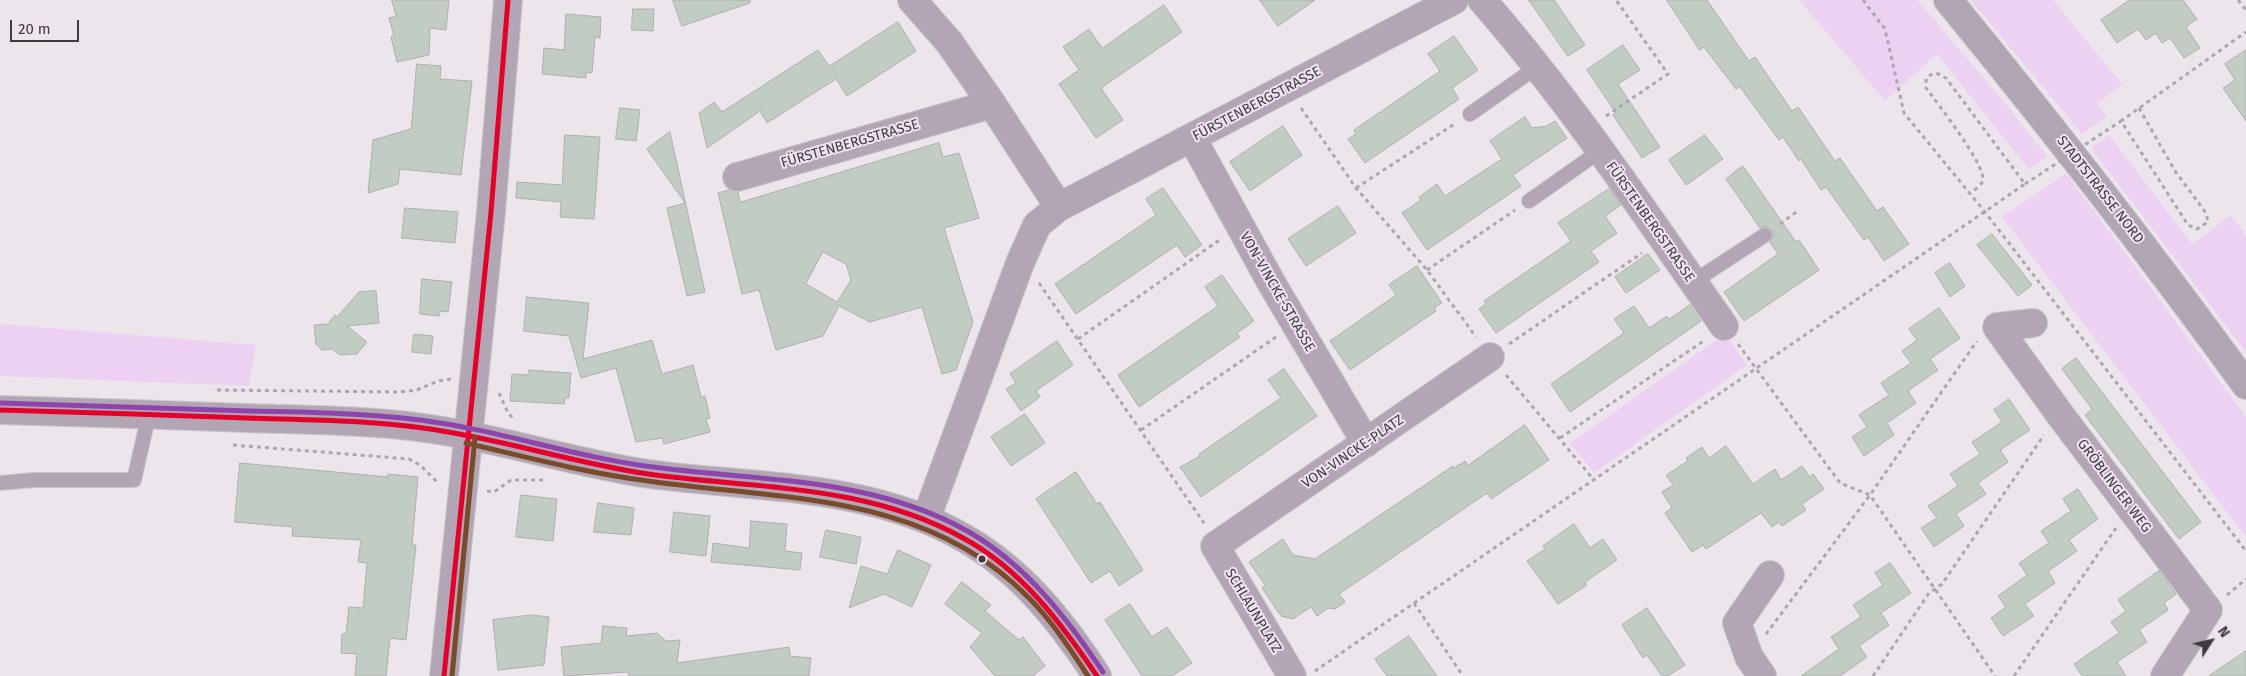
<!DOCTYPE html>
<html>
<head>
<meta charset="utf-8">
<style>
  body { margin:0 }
  #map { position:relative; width:2246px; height:676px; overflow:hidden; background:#ece6ec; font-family:"Fira Sans",sans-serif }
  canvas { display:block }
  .north { position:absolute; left:2186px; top:616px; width:50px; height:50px; -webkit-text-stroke:4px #eee2f0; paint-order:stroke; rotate:55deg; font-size:14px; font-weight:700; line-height:20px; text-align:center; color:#3f3b40 }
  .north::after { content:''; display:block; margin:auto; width:18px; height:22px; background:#3f3b40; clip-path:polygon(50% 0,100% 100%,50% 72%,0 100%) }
  .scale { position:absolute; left:10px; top:20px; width:69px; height:22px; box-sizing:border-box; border:2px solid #3f3b40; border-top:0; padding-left:6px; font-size:15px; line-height:18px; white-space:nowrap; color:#3f3b40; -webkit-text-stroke:4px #eee2f0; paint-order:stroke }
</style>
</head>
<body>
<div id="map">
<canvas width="2246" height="676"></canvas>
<div class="north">N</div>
<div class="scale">20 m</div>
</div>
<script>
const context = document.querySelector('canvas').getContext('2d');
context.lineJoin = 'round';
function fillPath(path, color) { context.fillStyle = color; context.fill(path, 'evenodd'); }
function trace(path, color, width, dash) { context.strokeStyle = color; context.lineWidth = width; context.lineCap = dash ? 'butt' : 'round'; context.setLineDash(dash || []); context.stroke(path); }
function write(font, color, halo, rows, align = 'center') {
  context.font = font + ' "Fira Sans",sans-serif'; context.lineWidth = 4; context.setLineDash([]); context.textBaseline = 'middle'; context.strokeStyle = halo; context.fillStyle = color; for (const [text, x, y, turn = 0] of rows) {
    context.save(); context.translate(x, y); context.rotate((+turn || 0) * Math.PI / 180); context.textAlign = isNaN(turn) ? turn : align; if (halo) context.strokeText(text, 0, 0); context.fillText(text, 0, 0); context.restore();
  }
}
const green = new Path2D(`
  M1799,0H1917L2000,97L2047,156L2029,170L1937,54L1885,101Z
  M1971,0H2053L2122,84L2097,104L2107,116L2082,134Z
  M2109,135L2192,244L2231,215L2246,236V352L2091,148Z
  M2066,173L2246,417V537L2002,217Z
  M0,324L256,345L249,386L0,376Z
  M1725,334L1747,365L1594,473L1570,443Z`);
const building = new Path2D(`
  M392,0H449L446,30L430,28L429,55L397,62L391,37L394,36L389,18L396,16Z
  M673,0H750V3L682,26Z
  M1260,0H1315L1278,26Z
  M1529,0H1554L1585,45L1568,56Z
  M1667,0H1707L1749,61L1755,57L1792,111L1798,107L1835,161L1840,158L1877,211L1883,207L1909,244L1884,261L1868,237L1864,240L1826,187L1821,190L1801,159L1799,161L1783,137L1779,140L1740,87L1736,89L1704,47L1700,50Z
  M2130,0H2183L2197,19L2186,27L2200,48L2184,58L2170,38L2162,43L2156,33L2146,40L2138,29L2117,43L2101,20Z
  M1164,5L1182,32L1101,88L1123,120L1096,138L1059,84L1079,70L1063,47L1089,29L1102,48Z
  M633,9H654L653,31L632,30Z
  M566,14L601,17L600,38L595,37L592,73L586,72V78L542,74L544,48L564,50Z
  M898,22L916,51L847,96L836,79L767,123L760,111L707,148L699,113L714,102L722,112L818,50L829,66Z
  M1454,36L1478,70L1452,88L1459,99L1365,163L1348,139L1356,134L1354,130L1440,71L1428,54Z
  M1623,45L1640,70L1618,84L1660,147L1642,158L1613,115L1616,113L1587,70Z
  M2246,50V121L2223,88L2235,80L2225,64Z
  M417,64L441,66L440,79L472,81L461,175L400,169L398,184L368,193L373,140L411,129Z
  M620,108L640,110L636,141L616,139Z
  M1525,117L1532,128L1547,126L1555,121L1567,138L1513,175L1521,186L1427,250L1402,213L1421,200L1419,197L1437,184L1445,196L1502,159L1490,141Z
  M1283,126L1302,155L1250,191L1230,162Z
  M670,132L705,292L687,296L667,208L685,203L647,149Z
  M565,135L600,137L594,219L560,217L561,202L516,198L517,182L562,185Z
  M1705,135L1723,159L1686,185L1669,160Z
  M939,143L943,157L959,153L979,218L944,228L973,322L956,370L942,374L922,307L870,322L839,306L823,336L776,350L759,290L742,294L718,193L729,190L738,192L740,202ZM823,252L846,264L851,280L837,302L806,284Z
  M1743,166L1796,242L1799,240L1819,270L1744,321L1724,292L1778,254L1770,242L1774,235L1772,230L1765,226L1760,228L1726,179Z
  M1163,188L1202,245L1185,257L1177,245L1076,314L1055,284L1156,215L1146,199Z
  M1609,189L1621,205L1605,216L1617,233L1591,251L1599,262L1496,333L1479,309L1486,304L1484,301L1571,241L1558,223Z
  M1338,206L1356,233L1306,266L1288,239Z
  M405,208L458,212L455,243L402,238Z
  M1992,234L2032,285L2018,296L1977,245Z
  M1648,254L1660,270L1626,293L1615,277Z
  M1950,263L1965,286L1950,297L1935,273Z
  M1417,266L1442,303L1434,308L1436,311L1350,370L1330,341L1396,295L1389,285Z
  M1222,275L1254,321L1237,333L1240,337L1139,407L1118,375L1218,306L1205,287Z
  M422,279L452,282L448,312L440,311L439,316L420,314Z
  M376,291L379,323L347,326L367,342L357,354L340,355L332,349L322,350L316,344L314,325L328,324L335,315L337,317L359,292Z
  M527,297L589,303L583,359L652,340L662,374L693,365L701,397L705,396L710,418L706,419L710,432L664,444L662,438L636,442L616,368L581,378L569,336L524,331Z
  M1690,305L1701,321L1570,412L1551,384L1624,333L1614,319L1634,306L1649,328L1667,316L1669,319Z
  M1939,308L1960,338L1930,359L1938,370L1908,391L1916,403L1887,423L1894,435L1864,456L1852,437L1867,427L1859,415L1889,395L1881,383L1911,363L1902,351L1917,340L1909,329Z
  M414,334L433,336L431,354L412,352Z
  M1057,341L1073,365L1036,391L1040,397L1021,411L1006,389L1016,383L1010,374Z
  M2076,358L2201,522L2179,539L2085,415L2092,409L2062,369Z
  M1284,369L1317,416L1201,497L1180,467L1200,456L1199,454L1281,398L1268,380Z
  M529,370L571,373L569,398H565L564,404L510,401L512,374L529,375Z
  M2009,399L2030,430L2000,450L2008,462L1978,483L1986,494L1956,514L1964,526L1934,547L1921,528L1937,518L1928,506L1958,486L1950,474L1980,454L1972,442L2002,422L1994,410Z
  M1025,414L1045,443L1011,466L991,437Z
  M1525,425L1549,460L1491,499L1487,493L1339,594L1345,602L1335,609L1328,608L1317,616L1311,607L1293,619L1281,616L1262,588L1265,585L1249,562L1283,539L1293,555L1315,559L1453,466L1454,468L1465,461L1468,465Z
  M1726,446L1753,484L1775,469L1781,480L1802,466L1810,477L1813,474L1824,489L1802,504L1806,510L1782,526L1779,522L1772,527L1761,513L1706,549L1703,545L1692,552L1665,513L1672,508L1662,492L1673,485L1666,475L1688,461L1686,458L1702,447L1709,458Z
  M240,463L388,477V474L418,477L412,545H416L406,640L390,638L386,676H355L357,654L341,653L342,634H346L349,607L363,608L367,563L358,562L361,540L292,536L293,527L235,522Z
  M1076,472L1097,504L1100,502L1143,570L1119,586L1110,571L1091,583L1036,499Z
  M2078,489L2098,519L2069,540L2077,551L2048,571L2055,583L2025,604L2034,616L2003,636L1991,618L2006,607L1998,596L2027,575L2019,563L2049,543L2041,531L2071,511L2063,499Z
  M521,495L557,499L553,541L516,537Z
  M598,503L634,508L631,535L594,532Z
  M674,512L710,516L706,556L670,552Z
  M751,521L787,524L785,551L802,553L800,570L711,562L713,543L749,548Z
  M1574,524L1590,548L1603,539L1617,560L1585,582L1587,585L1558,604L1527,561L1545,549L1543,546Z
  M826,530L861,537L856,564L820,557Z
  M898,550L931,565L912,607L884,594L849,608L861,566L887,574Z
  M1890,563L1911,593L1881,613L1889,625L1859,646L1867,657L1840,676H1801L1839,649L1831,637L1861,617L1853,605L1883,585L1875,573Z
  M2159,571L2176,594L2164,603L2168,610L2139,630L2147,642L2117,662L2126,676H2082L2074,664L2119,633L2111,622L2126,611L2118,600Z
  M962,582L991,605L985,611L1019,640L1023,637L1045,666L1033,676H995L970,647L982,633L945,604Z
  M1130,604L1152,637L1167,627L1192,663L1172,676H1142L1105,620Z
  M1647,608L1685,665L1668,676H1662L1647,655L1643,658L1622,625Z
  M531,615L549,617L544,665L498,670L493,620Z
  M603,626L627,628L626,636L657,633L666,641L680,640L677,663L789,647L790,656L811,658L809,676H629L628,672L564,676L561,647L601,643Z
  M1409,636L1437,676H1387L1375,659Z
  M2246,651V676H2209Z`);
const path = new Path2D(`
  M1863,0L1885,29L1904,113L1985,212L2246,551
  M2238,0L2246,10
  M1301,108L1356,188L1427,270L1476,337
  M2139,108L2175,171L2206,213L2208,222L2197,229L2188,225L2121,121L2246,32
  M1606,116L1668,74L1616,0
  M1356,188L1456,123
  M1780,224L1799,210
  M1427,270L1515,210
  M1039,283L1204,523
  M1078,339L1221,239
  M1509,344L1642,253
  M1738,344L1840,483L1870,495L1995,676
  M1506,375L1594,480
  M217,390L399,392L417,390L438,381L451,379
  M499,393L508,413L514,419
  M1141,430L1276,337
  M1560,438L1705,340
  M233,445L409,459L420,465L439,484
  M487,491L494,492L511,480H544
  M2227,595L2246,579
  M1414,603L1463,676
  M1766,634L1870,495L1977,341
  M1315,671L2025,184L1946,78L1936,73L1928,76L1926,81V88C1937,103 1985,164 1983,180C1982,185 1974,190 1970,194
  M1873,676L1929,593L1942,584L2044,435
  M2014,676L2116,528`);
const service = new Path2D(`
  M1470,114L1537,67
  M1529,201L1600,151
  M1693,282L1765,235
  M0,483L33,480H134L149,414`);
const minor = new Path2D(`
  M912,0L949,42L992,104L1059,207
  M1482,0C1571,102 1647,216 1724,326
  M1192,138L1272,284L1366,443
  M737,177L992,104
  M2033,323L1997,327L2061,416L2208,610L2165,676
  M926,519L1020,263L1037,225L1059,207L1454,0
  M1292,676L1215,546L1490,357
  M1762,676L1749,657L1737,623L1770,575`);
const tertiary = new Path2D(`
  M0,410C82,412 165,415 247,418C306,420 365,420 424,428C500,438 573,463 649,474C754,488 869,483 964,538C1021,570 1062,622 1097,676
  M444,676L491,212L508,0`);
const secondary = new Path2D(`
  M1948,0C2051,126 2151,254 2246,385`);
const pathBridge = new Path2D(`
  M2025,184L2121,121`);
const bus1 = new Path2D(`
  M0,410C82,412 165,415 247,418C306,420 365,420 423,428C499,438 573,463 648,474C755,489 866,484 963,538C1021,569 1061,623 1097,676
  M444,676L491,212L508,0`);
const bus2 = new Path2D(`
  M466,443C526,457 586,473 648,481C782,500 926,492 1029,598C1052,621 1070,649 1088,676
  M452,676L475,437`);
const bus3 = new Path2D(`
  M0,403C83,405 166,408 249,411C306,412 363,413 420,420C499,430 574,457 653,467C759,481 873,477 969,532C1026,565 1067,618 1103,672`);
const markers = [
  [982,559,4.5,"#3f3b40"]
];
const streetNames = [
  ["FÜRSTENBERGSTRASSE",1257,104,-28],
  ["FÜRSTENBERGSTRASSE",850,144,-16],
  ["STADTSTRASSE NORD",2100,190,52],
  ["FÜRSTENBERGSTRASSE",1650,222,55],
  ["VON-VINCKE-STRASSE",1277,292,60],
  ["VON-VINCKE-PLATZ",1353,452,-34],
  ["GRÖBLINGER WEG",2114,486,53],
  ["SCHLAUNPLATZ",1253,611,59]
];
fillPath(green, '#edd1f2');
fillPath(building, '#c1cdc2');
trace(building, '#aeaeae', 1);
trace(service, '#c9c5c9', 16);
trace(minor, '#c9c5c9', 30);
trace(tertiary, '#c9c5c9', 30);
trace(secondary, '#c9c5c9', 30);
trace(path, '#afa5b0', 3, [4, 4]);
trace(service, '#b2a6b4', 14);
trace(minor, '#b2a6b4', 28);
trace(tertiary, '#b2a6b4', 28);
trace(secondary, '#b0a5b3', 28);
trace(pathBridge, '#afa5b0', 3, [4, 4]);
trace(bus1, '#e4002b', 5);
trace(bus2, '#7a4b2a', 5);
trace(bus3, '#8e44ad', 5);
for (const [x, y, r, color] of markers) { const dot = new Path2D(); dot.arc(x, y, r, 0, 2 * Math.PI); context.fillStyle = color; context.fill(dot); trace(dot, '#eee2f0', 2); }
write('14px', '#3f3b40', '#eee2f0', streetNames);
</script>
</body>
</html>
